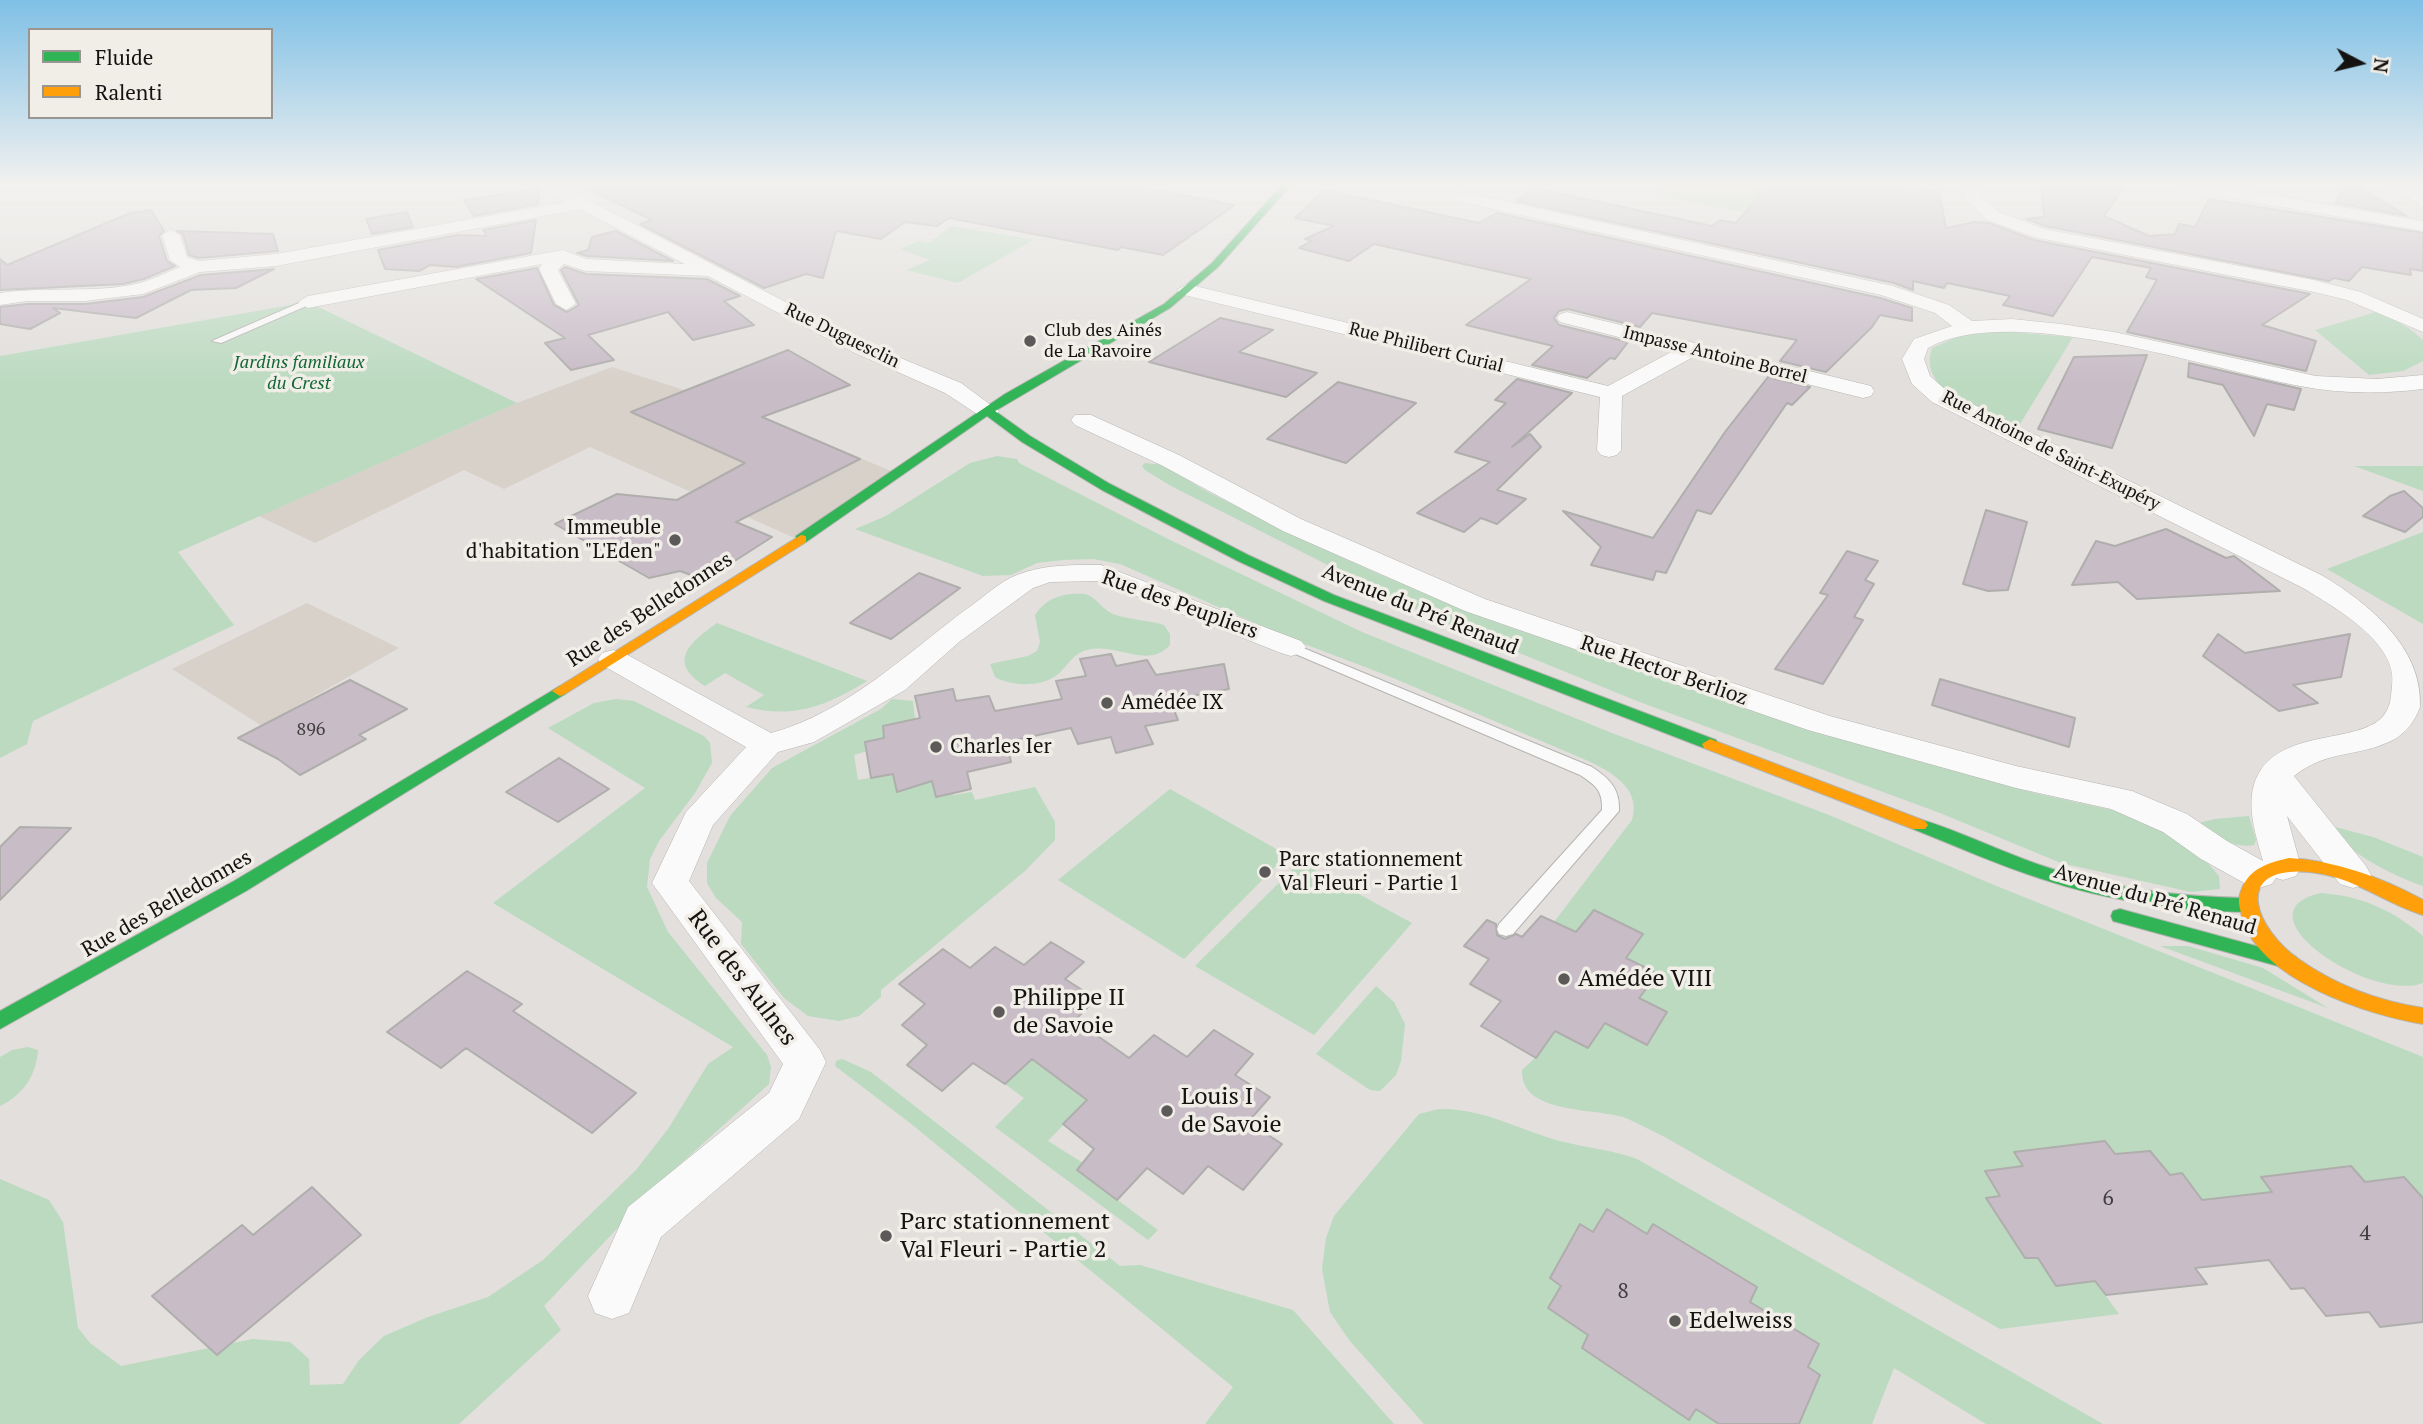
<!DOCTYPE html>
<html>
<head>
<meta charset="utf-8">
<style>
  body { margin:0 }
  #map { position:relative; width:2423px; height:1424px; overflow:hidden; background:#e2dfdc; font-family:"PT Serif",serif }
  canvas { display:block }
  .legend { position:absolute; left:28px; top:28px; width:245px; height:91px; box-sizing:border-box; background:#f1ede7; border:2px solid #999691; margin:0; padding:9px 12px; list-style:none; font-size:21px; color:#141311 }
  .legend li { display:flex; align-items:center; gap:14px; height:35px }
  .legend b { width:35px; border:2px solid #999691 }
  .north { position:absolute; left:2325px; top:28px; width:70px; height:70px; -webkit-text-stroke:5px #f1ede7; paint-order:stroke; rotate:97deg; font-size:19px; font-weight:700; line-height:28px; text-align:center; color:#141311 }
  .north::after { content:''; display:block; margin:auto; width:24px; height:32px; background:#141311; clip-path:polygon(50% 0,100% 100%,50% 72%,0 100%) }
</style>
</head>
<body>
<div id="map">
<canvas width="2423" height="1424"></canvas>
<ul class="legend">
<li><b style="height:9px;background:#30b455"></b>Fluide</li>
<li><b style="height:9px;background:#ff9f0a"></b>Ralenti</li>
</ul>
<div class="north">N</div>
</div>
<script>
const context = document.querySelector('canvas').getContext('2d');
context.lineJoin = 'round';
function fillPath(path, color) { context.fillStyle = color; context.fill(path, 'evenodd'); }
function trace(path, color, width, dash) { context.strokeStyle = color; context.lineWidth = width; context.lineCap = dash ? 'butt' : 'round'; context.setLineDash(dash || []); context.stroke(path); }
function write(font, color, halo, rows, align = 'center') {
  context.font = font + ' "PT Serif",serif'; context.lineWidth = 7; context.setLineDash([]); context.textBaseline = 'middle'; context.strokeStyle = halo; context.fillStyle = color; for (const [text, x, y, turn = 0] of rows) {
    context.save(); context.translate(x, y); context.rotate((+turn || 0) * Math.PI / 180); context.textAlign = isNaN(turn) ? turn : align; if (halo) context.strokeText(text, 0, 0); context.fillText(text, 0, 0); context.restore();
  }
}
const built = new Path2D(`
  M612,367L684,390L803,434L898,474L799,540L590,447L504,489L464,470L315,543L259,516L517,403Z
  M307,603L399,648L262,726L172,669Z`);
const green = new Path2D(`
  M1664,185H1750L1794,194L1767,217L1651,194Z
  M951,226L1024,238L1033,240L958,283L906,270L930,260L900,249L919,241L929,243Z
  M308,302L517,403L178,552L234,625L33,721L27,744L0,758V356Z
  M2379,311L2410,329L2423,340V361L2403,371L2369,375L2315,330Z
  M1997,331L2073,337L2017,429C1987,414 1916,392 1932,348L1959,336Z
  M997,456L1017,459L1019,463L1168,539L1362,632L1612,733L1829,815L1994,885L2423,1057V1198L2404,1177L2365,1182L2351,1166L2262,1177L2272,1192L2202,1200L2170,1175L2150,1151L2115,1154L2105,1141L2015,1152L2023,1166L1985,1171L2000,1196L1986,1199L2025,1258H2038L2056,1285L2095,1281L2119,1314L2000,1329L1663,1136C1650,1130 1636,1122 1623,1117C1593,1108 1520,1114 1522,1070L1536,1057L1555,1031L1588,1048L1605,1023L1646,1044L1667,1012L1639,998L1658,973L1626,958L1642,934L1576,932L1554,922L1632,820C1642,788 1610,771 1586,760L1386,675L1294,640L1120,564L1093,559L1063,560L1037,563L1011,575L983,576L855,529L886,516L970,463Z
  M1145,463L1163,465L1204,490L1306,541L1381,575L1504,625L1847,739L2034,793L2116,811L2152,823L2199,853L2219,876L2220,889L2191,892L2061,863L1940,813L1637,701L1431,617L1171,486L1145,470L1142,466Z
  M2354,466H2423V491Z
  M2423,532V624L2327,569Z
  M1085,594C1098,598 1101,609 1113,614C1129,620 1148,620 1164,625L1170,634V645C1148,670 1115,642 1087,650C1071,654 1067,669 1054,677C1038,687 1011,686 995,677L990,664L1028,656L1037,651L1040,642L1035,615C1047,597 1064,593 1085,594Z
  M717,623L867,681C826,706 795,719 746,707L764,695L725,673L705,686C667,662 689,643 717,623Z
  M616,699L634,701L704,736L710,743L712,763L695,793L659,841L650,859L647,887L668,932L767,1055L771,1067L769,1084L666,1177L544,1306L561,1330L459,1424H0V1179L49,1200L63,1222L78,1328L90,1343L121,1366L253,1339L290,1342L309,1359L310,1385L343,1384L359,1360L384,1336L428,1317L488,1297L543,1260L636,1170L668,1129L708,1064L733,1047L493,903L645,788L548,728L594,703Z
  M892,699L913,701L915,719L883,726L884,738L867,751L854,755L858,780L893,774L898,792L932,781L954,795L972,792L975,800L1035,787L1055,822V840L1025,871L881,990V997L859,1016L839,1021L808,1016L784,998L741,944L742,922L716,898L707,883V863L730,816L772,768L881,709Z
  M1170,789L1287,855L1184,959L1058,880Z
  M2249,816L2256,840L2254,845C2232,849 2213,834 2195,824L2215,819Z
  M2320,823L2373,837L2423,857V886C2381,871 2353,853 2320,823Z
  M1300,862L1412,923L1314,1035L1195,966Z
  M2321,893C2361,896 2393,910 2423,936V983C2370,1003 2234,912 2321,893Z
  M2160,946H2188L2263,968L2328,1008Z
  M1376,986L1394,1002L1405,1024L1401,1061L1396,1075L1380,1091L1370,1090L1316,1054Z
  M28,1047L38,1050C36,1076 23,1095 0,1106V1057L12,1050Z
  M842,1059L871,1072L1120,1266L1140,1265L1293,1310L1394,1424H1205L1233,1387L910,1123L835,1066L836,1061Z
  M1032,1059L1087,1100L1048,1141L1083,1163L1077,1170L1158,1230L1148,1240L995,1127L1024,1098L1005,1084Z
  M1439,1109C1485,1108 1520,1131 1564,1142C1588,1148 1613,1150 1637,1159L2103,1424H1986L1894,1368L1872,1424H1424L1349,1340L1330,1312L1322,1269L1326,1238L1334,1216L1419,1114Z`);
const building = new Path2D(`
  M579,185H1128L1235,205L1163,255L1121,247L1118,250L949,218L937,226L905,222L881,239L836,231L823,278L806,274L764,288L640,224L652,220Z
  M1769,185H1879L1939,191L1946,228L1975,222L1989,223L2034,240L2310,294L2262,325L2316,341L2306,371L2127,332L2157,280L2146,277L2151,268L2092,257L2053,316L2003,305L2010,296L1947,283L1944,288L1913,281V290L1894,283L1515,201L1534,188L1712,226L1720,220L1736,223Z
  M2041,185H2126L2104,216L2149,236L2175,234L2179,224L2195,227L2209,199L2423,233V271L2410,269L2411,275L2362,267L2349,281L2334,278L2329,281L2045,226L2026,219L2044,217Z
  M2346,185H2355L2407,216L2335,203Z
  M539,189L538,204L474,216L464,200Z
  M1325,190L1479,223L1497,213L1880,298L1912,308V321L1880,315L1872,327L1826,372L1780,361L1797,340L1652,313L1640,327L1568,309L1559,311L1554,318L1559,325L1628,342L1615,359L1610,358L1587,378L1532,365L1553,346L1466,325L1531,279L1374,244L1349,261L1299,248L1312,241L1305,239L1334,226L1295,218Z
  M151,210L164,231L159,236L167,261L175,266L144,279L123,284L0,290V259L7,265L130,213Z
  M407,212L413,227L372,234L366,219Z
  M536,220L531,253L456,267L430,265L419,271L385,269L378,250L458,235L487,236L483,230Z
  M177,231L273,234L278,251L199,258L189,255L183,234Z
  M616,231L673,261L587,256L577,253L588,250L592,237Z
  M565,267L586,274L707,279L740,296L724,301L754,325L693,340L668,312L588,335L614,360L571,370L545,343L565,338L476,279L537,268L554,305L567,312L579,305L561,270Z
  M274,269L236,288L191,290L136,318L53,308L60,313L30,329L0,324V307L27,304H85L143,297L201,275Z
  M1220,318L1273,330L1239,352L1317,373L1286,397L1149,362Z
  M788,350L850,385L762,417L860,459L736,522L772,537L705,580L680,571L649,578L555,524L617,494L677,500L745,463L631,412Z
  M2147,355L2112,448L2038,429L2074,357Z
  M2189,363L2301,389L2294,410L2267,404L2254,436L2223,385L2188,377Z
  M1768,377L1810,387L1792,405L1787,403L1711,514L1697,510L1666,573L1656,571L1653,580L1591,565L1601,547L1563,511L1653,538L1725,432Z
  M1517,379L1572,393L1512,447L1530,434L1541,447L1497,490L1526,499L1497,524L1481,518L1464,532L1417,513L1490,462L1455,452L1506,403L1495,400Z
  M1338,382L1416,403L1346,463L1267,439Z
  M2404,491L2423,508V517L2405,532L2363,516L2390,496Z
  M1986,510L2027,522L2008,590L1988,591L1963,584Z
  M2166,529L2226,558L2234,556L2280,591L2137,599L2118,582L2072,585L2096,541L2115,546Z
  M1847,551L1878,561L1865,580L1874,584L1854,617L1863,620L1823,684L1775,669L1828,595L1820,593Z
  M919,573L960,588L891,639L850,623Z
  M2218,634L2245,653L2350,634L2341,677L2293,685L2318,703L2279,711L2203,656Z
  M1111,654L1116,666L1147,660L1156,675L1224,664L1229,689L1170,700L1178,720L1145,726L1153,744L1116,753L1111,737L1078,744L1071,728L1006,742L1011,762L967,772L971,789L936,797L932,781L897,792L893,774L871,778L865,742L884,738L883,726L920,718L915,696L953,689L956,701L989,696L995,711L1062,699L1056,681L1086,676L1080,659Z
  M1940,679L2075,718L2069,747L1932,705Z
  M350,680L407,709L359,735L366,739L300,775L278,759L238,738Z
  M559,758L609,789L558,822L506,792Z
  M20,827L71,828L0,900V847Z
  M1594,910L1643,934L1626,958L1658,974L1639,998L1667,1012L1647,1045L1605,1023L1588,1048L1555,1031L1536,1058L1481,1026L1501,1001L1470,984L1489,959L1464,946L1487,920L1496,924L1497,935L1505,939L1516,934L1522,937L1541,916L1576,932Z
  M1051,942L1084,962L1065,979L1096,999L1075,1020L1129,1058L1154,1035L1187,1057L1214,1030L1253,1054L1235,1075L1270,1097L1248,1122L1282,1144L1243,1190L1208,1166L1183,1194L1147,1168L1117,1200L1077,1170L1094,1149L1063,1124L1087,1100L1032,1059L1005,1084L973,1063L942,1091L907,1065L927,1045L902,1025L925,1004L899,984L943,949L970,968L995,947L1024,965Z
  M467,971L522,1004L513,1011L636,1093L592,1133L466,1048L441,1068L387,1032Z
  M2105,1141L2115,1154L2150,1151L2170,1175L2182,1173L2202,1200L2272,1192L2261,1177L2351,1166L2365,1182L2404,1177L2423,1198V1322L2380,1327L2369,1312L2326,1316L2304,1288L2291,1289L2269,1260L2195,1268L2207,1284L2106,1295L2095,1281L2056,1286L2038,1258H2025L1986,1198L2000,1196L1985,1171L2023,1166L2014,1152Z
  M312,1187L361,1235L217,1355L152,1296L242,1225L253,1235Z
  M1607,1209L1647,1234L1653,1224L1757,1287L1750,1302L1819,1344L1808,1367L1820,1375L1799,1424H1719L1696,1409L1689,1420L1582,1348L1588,1335L1548,1308L1561,1286L1550,1278L1580,1224L1593,1232Z`);
const lane = new Path2D(`
  M308,299L313,302L311,304L221,343L212,341Z
  M1291,643L1592,767C1610,779 1620,789 1619,811L1513,934L1506,936L1499,934L1497,929L1499,924L1602,810C1603,790 1595,785 1580,775L1286,650L1284,647L1286,644Z`);
const street = new Path2D(`
  M538,185H559L869,345L961,383L999,411L996,416H980L945,393L855,353L708,276L586,271L564,264L558,270L576,304L566,310L556,304L539,269L542,264L308,308L298,302L308,296L563,250L586,259L685,264L580,209L276,266L200,272L143,294L85,301H27L0,305V293C46,286 95,294 140,283C154,279 167,272 180,267L170,260L162,235L171,230L180,235L187,257L199,261L276,254L566,202Z
  M1967,185H1983L1981,196L1999,212L2044,229L2314,280L2361,292L2423,319V332L2347,300L2314,292L2034,237L1987,220L1964,197Z
  M2175,185H2212L2423,221V231L2183,190Z
  M2387,185H2407L2423,194V206Z
  M1463,192L1893,286L1949,305L1972,321L2012,319L2061,324L2114,332L2316,376L2377,379L2423,375V389C2382,394 2341,394 2300,386C2209,369 2010,301 1928,348L1924,359L1930,376L1948,392L2323,576C2366,602 2423,646 2420,707C2415,721 2406,733 2393,740C2357,758 2328,749 2294,776L2366,866L2371,875L2366,884L2353,888L2340,884L2287,816L2301,867L2296,876L2283,880L2276,878L2272,884L2259,888L2246,884L2201,859L2163,832L2111,809L2016,788L1808,730L1465,611L1283,531L1161,465L1075,425L1071,420L1075,415H1091L1179,455L1301,519L1485,599L1830,716L2016,766L2132,791L2187,814L2227,841L2263,861C2255,832 2242,796 2262,768C2291,728 2368,744 2386,712C2391,704 2391,695 2392,686C2399,643 2334,607 2303,588L1932,402L1912,384L1902,359L1914,339L1952,326L1935,313L1881,295L1457,201L1455,197L1457,193Z
  M1187,284L1608,386L1673,351L1560,322L1557,318L1560,314L1567,312L1863,384L1871,386L1874,391L1871,396L1863,398L1695,356L1622,396L1621,450L1617,455L1609,457L1601,455L1597,450L1600,397L1180,294L1177,290Z
  M1101,565L1301,641L1306,647L1301,653L1291,656L1281,653L1098,581L1050,582L1033,588L959,642L905,690L814,742L778,752L713,825L689,881L820,1050L826,1062L799,1119L661,1237L629,1313L612,1319L595,1313L588,1296L628,1207L769,1093L783,1064L652,883L686,812L746,747L602,665L598,659L602,653L613,650L624,653L771,733C846,713 907,653 968,608C983,598 1000,581 1017,575C1045,564 1072,565 1101,565Z`);
const fast = new Path2D(`
  M1282,185H1291L1218,267L1170,308L995,411L1030,436L1110,484L1248,555L1334,595L1716,740L1718,744L1716,748H1704L1324,601L1238,561L1102,490L1022,442L987,416L806,542H796V536L1005,394L1164,304L1212,263Z
  M560,686L565,688L568,691L565,694L246,891L0,1029V1011L234,881Z
  M1919,819C1960,831 1999,851 2040,865C2107,888 2177,897 2247,898L2254,900L2256,905L2254,910L2247,912C2177,911 2109,901 2042,879C1998,865 1956,846 1913,829L1910,825L1913,821Z
  M2120,909L2289,955L2296,957L2299,962L2296,967L2289,969L2113,921L2111,916L2113,911Z`);
const slow = new Path2D(`
  M801,535L806,536V542L565,694L560,696L552,691Z
  M1710,739L1925,821L1928,825L1925,829H1913L1704,748L1702,744Z
  M2289,858C2336,861 2381,877 2423,900V915C2384,903 2353,876 2309,872C2229,866 2256,930 2300,960C2337,986 2379,1001 2423,1008V1024C2368,1015 2261,980 2243,920C2241,911 2237,903 2240,894C2247,869 2267,863 2289,858Z`);
const markers = [
  [1030,341,7,"#5c5a58"],
  [675,540,7,"#5c5a58"],
  [1107,703,7,"#5c5a58"],
  [936,747,7,"#5c5a58"],
  [1265,872,7,"#5c5a58"],
  [1564,979,7,"#5c5a58"],
  [999,1012,7,"#5c5a58"],
  [1167,1111,7,"#5c5a58"],
  [886,1236,7,"#5c5a58"],
  [1675,1321,7,"#5c5a58"]
];
const farPoinames = [
  ["Club des Ainés",1044,331],
  ["de La Ravoire",1044,352]
];
const farStreetnames = [
  ["Rue Duguesclin",842,336,26],
  ["Rue Philibert Curial",1426,348,14],
  ["Impasse Antoine Borrel",1715,355,14],
  ["Rue Antoine de Saint-Exupéry",2051,451,27]
];
const farParknames = [
  ["Jardins familiaux",299,363],
  ["du Crest",299,384]
];
const numberNames = [
  ["896",311,730]
];
const poiNames = [
  ["Immeuble",661,528,"right"],
  ["d'habitation \"L'Eden\"",661,552,"right"],
  ["Amédée IX",1121,703],
  ["Charles Ier",950,747],
  ["Parc stationnement",1279,860],
  ["Val Fleuri - Partie 1",1279,884]
];
const streetNames = [
  ["Rue des Peupliers",1180,605,20],
  ["Rue des Belledonnes",650,610,-33],
  ["Avenue du Pré Renaud",1420,610,22],
  ["Rue Hector Berlioz",1664,671,19],
  ["Avenue du Pré Renaud",2155,900,16],
  ["Rue des Belledonnes",167,904,-30]
];
const nearNumbernames = [
  ["6",2108,1199],
  ["4",2365,1234],
  ["8",1623,1292]
];
const nearStreetnames = [
  ["Rue des Aulnes",742,978,53]
];
const nearPoinames = [
  ["Amédée VIII",1578,979],
  ["Philippe II",1013,998],
  ["de Savoie",1013,1026],
  ["Louis I",1181,1097],
  ["de Savoie",1181,1125],
  ["Parc stationnement",900,1222],
  ["Val Fleuri - Partie 2",900,1250],
  ["Edelweiss",1689,1321]
];
fillPath(built, '#d7d1ca');
fillPath(green, '#bbdac0');
fillPath(building, '#c8bcc7');
trace(building, '#b0aead', 2);
trace(lane, '#b5b4b1', 2);
trace(street, '#b5b4b1', 1);
trace(fast, '#b5b4b1', 2);
trace(slow, '#b5b4b1', 2);
fillPath(lane, '#fbfafa');
fillPath(street, '#fbfafa');
fillPath(fast, '#30b455');
fillPath(slow, '#ff9f0a');
const sky = context.createLinearGradient(0, 0, 0, 384);
sky.addColorStop(0, '#7fc0e6');
sky.addColorStop(0.48, '#f2f1ef');
sky.addColorStop(1, '#f2f1ef00');
context.fillStyle = sky;
context.fillRect(0, 0, 2423, 384);
for (const [x, y, r, color] of markers) { const dot = new Path2D(); dot.arc(x, y, r, 0, 2 * Math.PI); context.fillStyle = color; context.fill(dot); trace(dot, '#f1ede7', 2.5); }
write('18px', '#141311', '#f1ede7', farPoinames, 'left');
write('18px', '#141311', '#f1ede7', farStreetnames);
write('italic 18px', '#116836', '#f1ede7', farParknames);
write('18px', '#413d3e', null, numberNames);
write('21px', '#141311', '#f1ede7', poiNames, 'left');
write('21px', '#141311', '#f1ede7', streetNames);
write('21px', '#413d3e', null, nearNumbernames);
write('24px', '#141311', '#f1ede7', nearStreetnames);
write('24px', '#141311', '#f1ede7', nearPoinames, 'left');
</script>
</body>
</html>
